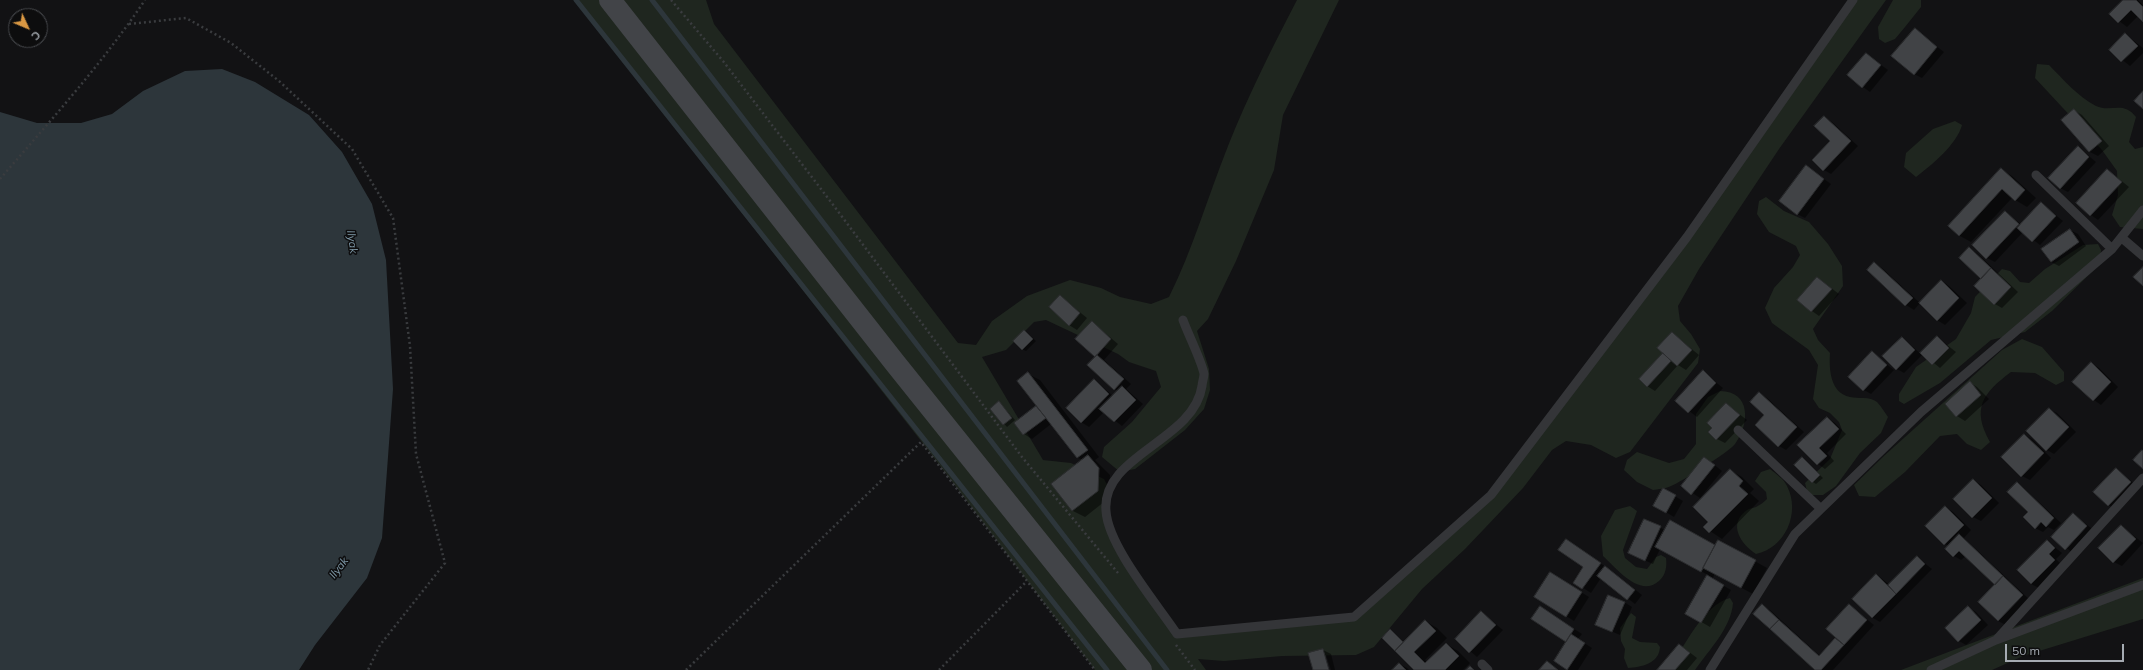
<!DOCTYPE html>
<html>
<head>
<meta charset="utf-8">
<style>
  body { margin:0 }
  #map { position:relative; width:2143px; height:670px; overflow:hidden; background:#121214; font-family:Mulish,sans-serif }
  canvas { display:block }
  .north { position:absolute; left:8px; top:8px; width:40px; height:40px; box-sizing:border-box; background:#0d0d0e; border:1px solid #4a4c50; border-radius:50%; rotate:134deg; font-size:11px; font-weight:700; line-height:16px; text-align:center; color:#a5abb2 }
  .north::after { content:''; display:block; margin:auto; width:14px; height:18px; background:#da9843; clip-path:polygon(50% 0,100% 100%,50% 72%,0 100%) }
  .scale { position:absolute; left:2005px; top:644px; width:119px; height:18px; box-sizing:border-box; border:2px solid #a5abb2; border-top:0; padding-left:5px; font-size:12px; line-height:14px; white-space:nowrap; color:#a5abb2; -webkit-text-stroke:3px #0d0d0e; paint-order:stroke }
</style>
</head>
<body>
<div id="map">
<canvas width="2143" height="670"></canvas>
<div class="north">С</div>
<div class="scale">50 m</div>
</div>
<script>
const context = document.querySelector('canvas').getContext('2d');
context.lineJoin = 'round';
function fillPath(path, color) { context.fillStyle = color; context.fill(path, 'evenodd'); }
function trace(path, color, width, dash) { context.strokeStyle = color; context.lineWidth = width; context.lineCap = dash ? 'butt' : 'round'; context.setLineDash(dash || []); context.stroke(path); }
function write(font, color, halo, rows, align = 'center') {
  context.font = font + ' Mulish,sans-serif'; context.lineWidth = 3; context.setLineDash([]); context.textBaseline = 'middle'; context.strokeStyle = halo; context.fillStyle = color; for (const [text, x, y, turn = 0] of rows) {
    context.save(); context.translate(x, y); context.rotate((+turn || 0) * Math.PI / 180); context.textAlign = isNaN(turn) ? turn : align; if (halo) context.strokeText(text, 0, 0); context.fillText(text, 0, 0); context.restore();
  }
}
const green = new Path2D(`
  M575,0H706L714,24L958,343L976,345L992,321L1027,296L1070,280L1101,288L1120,297L1151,304L1169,297C1193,249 1208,196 1228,146C1248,96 1272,48 1297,0H1339L1283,115L1274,170L1236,261L1208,319L1197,331L1209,369L1210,390L1204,409L1185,430L1153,455L1135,469L1120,472L1102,457L1104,447L1132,422L1161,387L1156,371L1129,362L1118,354L1046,320L1034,322L1006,350L982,357L1043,460L1071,463L1104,479L1109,488L1106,511L1116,545L1178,633L1354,617L1491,496L1684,236L1849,0H1886L1779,149L1699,269L1678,306L1680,321L1691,334L1700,349L1698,363L1630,452L1616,458L1591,445L1566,441L1552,450L1523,488L1465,549L1422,589L1374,647L1356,655L1282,656L1224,661L1198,659L1206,670H1095L925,446Z
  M1893,0H1921V7L1905,27L1895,39L1885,43L1879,39L1878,27Z
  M2037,64L2049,65C2064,80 2077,96 2096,106C2111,113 2123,100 2136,117L2129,142L2135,149L2143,147V229L2120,227L2112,215L2118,195L2117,171L2102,150L2035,78Z
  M1955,121L1962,125C1957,144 1932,165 1916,177L1904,167L1906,153L1933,129Z
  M1766,197L1784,211L1809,222L1828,244L1842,266L1843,286L1813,329L1818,340L1830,353C1829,369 1830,393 1850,397C1858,399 1870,396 1877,402C1881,406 1885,413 1888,417L1881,433L1860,453L1836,486L1823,495H1812L1807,491L1805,483L1830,459L1842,430L1839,422L1830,413L1819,408L1813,399L1818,365L1809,350L1772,323L1765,308L1774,288L1793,267L1800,255L1796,246L1769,232L1757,214L1759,201Z
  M2098,244L2101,250L2100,264L2052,311L2025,332L1991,340L1940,383L1904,404L1899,401V394L1916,367L1956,339L1971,313L1975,297L2002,269L2010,271L2020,282L2029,283L2045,269L2083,245Z
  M2022,339L2042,347L2064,372V381L2056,385L2035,373L2011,372C1983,393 1971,408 1990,442L1981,450L1967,444L1957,434L1940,436L1905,472L1875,497L1859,496L1854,485L1885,455L2002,350Z
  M1720,391C1751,391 1750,424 1735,444C1729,452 1681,482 1671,486C1665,489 1658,489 1653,490L1637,482L1624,470L1627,460L1637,452L1669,463L1684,459L1696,444V414L1708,397Z
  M1770,469C1776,474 1784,479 1787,486C1801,513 1785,548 1756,554C1741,544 1727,524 1747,510C1750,508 1754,508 1756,507C1760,505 1764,502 1767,499L1766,492L1755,481L1761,472Z
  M1630,506L1637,511L1623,550L1625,558L1636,567L1647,569L1656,557L1661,555L1666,558C1667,566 1666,575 1659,581C1640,598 1617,569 1603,556L1601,536L1615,510Z
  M2143,578V619L2023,656L1992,670H1901Z
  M1730,598L1733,603C1731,628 1709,650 1695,670H1669C1683,648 1704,604 1730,598Z
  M1631,613L1636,617L1632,638L1640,642L1657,643L1660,647C1659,664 1641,667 1628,668L1624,658L1625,649L1621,641L1620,628Z`);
const water = new Path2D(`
  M222,69L255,82L309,115L342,152L372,204L386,260L393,389L382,538L367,578L315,645L299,670H0V112L37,123H81L112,114L143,91L185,71Z`);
const shadow = new Path2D(`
  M2124,0H2138L2143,5V21L2138,16L2127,27L2110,14Z
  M1915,30L1944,52L1922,78L1914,74Z
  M2125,34L2143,48V53L2130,66L2110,50Z
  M1866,54L1888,70L1870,92L1863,87Z
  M2074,110L2082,115L2109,146L2098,156L2090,152L2063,120Z
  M1824,117L1832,122L1858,146L1831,174L1824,170L1832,141Z
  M2078,147L2096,162L2068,192L2060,188Z
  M1806,166L1831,184L1805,218L1797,214Z
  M2001,169L2012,176L2036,198L2027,207L2012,198L1971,242L1960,236L1949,226Z
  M2108,170L2129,187L2098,220L2091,215Z
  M2042,204L2063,221L2040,245L2023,232L1995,262L1987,258L2005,212L2022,225Z
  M2070,230L2078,234L2086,246L2059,266L2051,262Z
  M1969,248L1977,253L2018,292L2002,308L1995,304Z
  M1875,263L1882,268L1920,303L1942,281L1949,286L1967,303L1945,325L1937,320L1920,303L1914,310L1906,305L1868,270Z
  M1818,278L1839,294L1819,316L1812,311Z
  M1060,296L1087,318L1077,330L1069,325Z
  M1092,322L1118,344L1104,360L1131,384L1126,389L1143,404L1122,426L1104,412L1089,427L1081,422L1094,380L1113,396L1118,391L1115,389L1096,357L1076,339Z
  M1025,331L1036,341L1026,351L1022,349Z
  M1672,333L1699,355L1686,370L1678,365L1655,391L1647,386Z
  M1937,337L1956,352L1940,368L1923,354L1904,373L1897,369L1902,338L1921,354Z
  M1872,353L1894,370L1871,394L1864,390Z
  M2091,363L2099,368L2118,387L2101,405L2094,400Z
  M1703,372L1723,388L1697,417L1676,401Z
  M1028,374L1040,380L1099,457L1095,460L1110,475L1109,498L1085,517L1073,511L1053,484L1083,460L1078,458L1051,424L1032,439L1024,434L1036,407L1041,409Z
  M1970,383L1977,387L1989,399L1965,421L1957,416L1946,404Z
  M1759,393L1767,398L1804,432L1786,450L1779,446L1766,415Z
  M999,402L1015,420L1007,427L991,409Z
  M1726,404L1747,420L1725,443L1717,439L1714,428Z
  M2049,409L2057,413L2076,432L2054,454L2047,450Z
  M1827,418L1835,423L1846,434L1827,453L1834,461L1825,469L1818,464L1799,445Z
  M2025,435L2032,439L2051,458L2030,480L2022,476Z
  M1805,461L1823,478L1816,484L1813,482Z
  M1712,463L1722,471L1700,498L1682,486Z
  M2117,469L2138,487L2116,509L2108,505Z
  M1730,470L1742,477L1754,489L1750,493L1759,501L1722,539L1704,527L1709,522Z
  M1973,480L1981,485L1999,503L1981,521L1973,517Z
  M2017,483L2024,488L2061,523L2054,530L2048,527L2043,532L2035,528Z
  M1663,489L1683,501L1674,517L1654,505Z
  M1946,508L1953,512L1971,530L1964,538L2030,600L2006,625L1998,621L1996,585L1966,556L1961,560L1954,556L1949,546L1945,544Z
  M2074,515L2095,531L2074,554L2053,537Z
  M1645,520L1665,530L1670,521L1716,546L1719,541L1767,568L1753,594L1715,574L1712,579L1731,590L1710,627L1686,613L1708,575L1660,549L1653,564L1637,557Z
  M2121,526L2143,543L2122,566L2114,562Z
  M2047,541L2062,553L2056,559L2062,565L2039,588L2031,584Z
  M1573,544L1613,572L1642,595L1635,604L1601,578L1591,593L1574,582L1585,567Z
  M1917,557L1932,569L1880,622L1873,618L1853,599L1877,575L1890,585Z
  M1558,578L1589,597L1574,621L1566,616Z
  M1624,602L1632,607L1620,635L1597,625Z
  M1849,605L1874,625L1833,670H1816L1762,606L1770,610L1820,656L1837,638Z
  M1968,607L1976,612L1988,625L1966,645L1959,641Z
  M1481,612L1503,630L1477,657L1456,639Z
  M1548,612L1582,634L1578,639L1592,648L1578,670H1569L1555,660L1567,642Z
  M1425,621L1437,628L1447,638L1425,660L1428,662L1446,644L1458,651L1470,663L1463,670H1416L1383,637L1390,630L1403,643Z
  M1680,645L1697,658L1687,670H1658Z
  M1323,650L1331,654L1335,670H1331L1326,655H1324L1328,670H1314Z
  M1399,664L1407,668L1409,670H1393Z`);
const stream = new Path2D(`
  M576,0L1107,670
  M652,0L1167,670`);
const building = new Path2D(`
  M2123,0H2136L2143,7V22L2131,10L2118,23L2109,14Z
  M1915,28L1937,47L1914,75L1891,56Z
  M2125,33L2138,46L2121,62L2109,50Z
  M1866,53L1881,65L1862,88L1847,75Z
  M2143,91V109L2134,101Z
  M2074,109L2102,141L2089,152L2061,120Z
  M1824,116L1851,141L1823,171L1812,160L1830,141L1814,126Z
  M2078,146L2089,157L2060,189L2048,178Z
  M1806,165L1824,179L1797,215L1779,201Z
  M2001,168L2025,190L2015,201L2002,189L1959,236L1948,226Z
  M2107,169L2122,182L2090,216L2076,203Z
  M2041,202L2056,216L2032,242L2017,228Z
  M2005,211L2019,224L1986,259L1972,245Z
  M2070,229L2079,242L2051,262L2041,249Z
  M1969,247L1991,268L1981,279L1959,258Z
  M1874,262L1913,298L1905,306L1867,270Z
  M2143,267V286L2133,277Z
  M1991,268L2011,287L1994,305L1974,286Z
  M1817,277L1832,289L1811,312L1797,300Z
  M1941,280L1959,298L1937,321L1919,303Z
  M1060,295L1080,313L1069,326L1049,307Z
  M1092,321L1111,339L1095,357L1075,339Z
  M1024,330L1033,339L1022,350L1013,341Z
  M1672,332L1692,350L1677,366L1657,348Z
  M1937,336L1949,348L1932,365L1920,353Z
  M1902,337L1915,350L1896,370L1882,356Z
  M1872,351L1887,365L1863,391L1848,377Z
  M1663,353L1671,361L1647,387L1639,379Z
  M1097,355L1124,379L1114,390L1087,365Z
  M2091,362L2111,382L2093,401L2072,382Z
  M1703,370L1716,383L1688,413L1675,401Z
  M1028,372L1088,450L1077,458L1017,381Z
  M1094,379L1109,394L1081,423L1066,408Z
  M1970,381L1981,395L1956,417L1945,404Z
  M1122,386L1136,400L1114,422L1099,409Z
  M1759,392L1797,427L1778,447L1755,425L1764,415L1750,402Z
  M999,401L1012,418L1003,425L990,409Z
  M1726,403L1740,415L1716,440L1708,432L1712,428L1707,423Z
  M1036,406L1046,418L1023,435L1014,423Z
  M2049,408L2069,427L2046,451L2026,431Z
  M1827,417L1839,429L1819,448L1827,456L1817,465L1797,445Z
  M2024,434L2044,453L2021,477L2001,457Z
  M2142,450L2143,451V469L2133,460Z
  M1088,455L1099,468L1098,491L1072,511L1051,484Z
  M1704,457L1715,465L1691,495L1681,486Z
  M1802,457L1820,475L1812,483L1794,465Z
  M2116,468L2131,482L2108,506L2093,492Z
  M1730,469L1743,481L1739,486L1748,494L1709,533L1703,527L1708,522L1693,507Z
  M1973,479L1992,498L1972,518L1953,499Z
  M2017,482L2054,518L2046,527L2041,522L2035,529L2023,517L2028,512L2007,492Z
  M1663,488L1676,495L1666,513L1653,506Z
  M1945,506L1964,525L1944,545L1925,526Z
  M2073,513L2087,526L2065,550L2051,537Z
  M1644,519L1661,526L1645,561L1628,553Z
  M1670,520L1715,545L1701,572L1655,547Z
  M2121,525L2136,539L2113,563L2098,548Z
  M1959,534L2003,576L1995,585L1959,551L1953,557L1945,549Z
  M1566,539L1601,563L1582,589L1573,583L1583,567L1558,550Z
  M1718,540L1756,560L1741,588L1703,568Z
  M2047,540L2055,548L2049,554L2055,560L2031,584L2017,570Z
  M1917,556L1925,564L1896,594L1888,585Z
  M1605,566L1635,590L1627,600L1597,576Z
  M1550,572L1582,592L1566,617L1534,597Z
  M1876,574L1896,594L1872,618L1852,599Z
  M1707,575L1724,585L1701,623L1685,614Z
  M2003,576L2023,595L1998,621L1978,602Z
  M1608,595L1625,602L1612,632L1595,625Z
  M1762,604L1779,620L1770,629L1753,614Z
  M1849,604L1867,620L1844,645L1826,629Z
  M1540,606L1574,629L1566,642L1531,619Z
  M1968,606L1981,620L1958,642L1945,628Z
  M1481,611L1496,625L1469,653L1455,639Z
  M1425,620L1436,631L1414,652L1425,663L1446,643L1459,656L1445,670H1414L1395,651Z
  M1779,620L1819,656L1835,638L1844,645L1821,670H1815L1770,629Z
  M1390,629L1403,642L1395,651L1382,638Z
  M1571,634L1585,643L1567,670L1554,661Z
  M1679,644L1690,653L1675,670H1657Z
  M1323,649L1329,670H1313L1308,653Z
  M1547,661L1558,670H1539Z
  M1399,663L1406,670H1392Z
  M1470,666L1474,670H1466Z`);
const path = new Path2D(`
  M671,0L723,61L834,206L1022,457L1118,573
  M129,24L186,18L231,43L279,81L352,149L393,218L410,346L416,454L445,563L380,645L368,670
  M0,179C50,121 102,64 145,0
  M1176,645L1195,670
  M686,670L921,442L1095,670
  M939,670L1027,581`);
const lane = new Path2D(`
  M2036,175L2112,249
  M2122,238L2143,256
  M1183,320C1188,334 1202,362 1204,374C1204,378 1202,383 1202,386C1194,441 1101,455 1106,511C1108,546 1157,604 1177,634L1354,617L1491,495L1687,237L1853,0
  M1738,430L1820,508
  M1997,639L2143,478
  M1482,664L1488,670
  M1710,670L1795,534L1921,412L2112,249L2143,210
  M1931,670L1996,640L2143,585`);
const secondary = new Path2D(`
  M610,0L895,363L1141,670`);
const waterNames = [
  ["Ilyak",352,242,82],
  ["Ilyak",339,568,-53]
];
fillPath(green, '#1f261f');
fillPath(water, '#2d363b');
fillPath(shadow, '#0007');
trace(stream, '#2d363b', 5);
fillPath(building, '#414346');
trace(building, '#2c2d2f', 1);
trace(path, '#3a3c3f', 2.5, [2, 3]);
trace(lane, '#343538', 9);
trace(secondary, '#424448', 22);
write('italic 11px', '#809baa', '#0d0d0e', waterNames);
</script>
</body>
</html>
